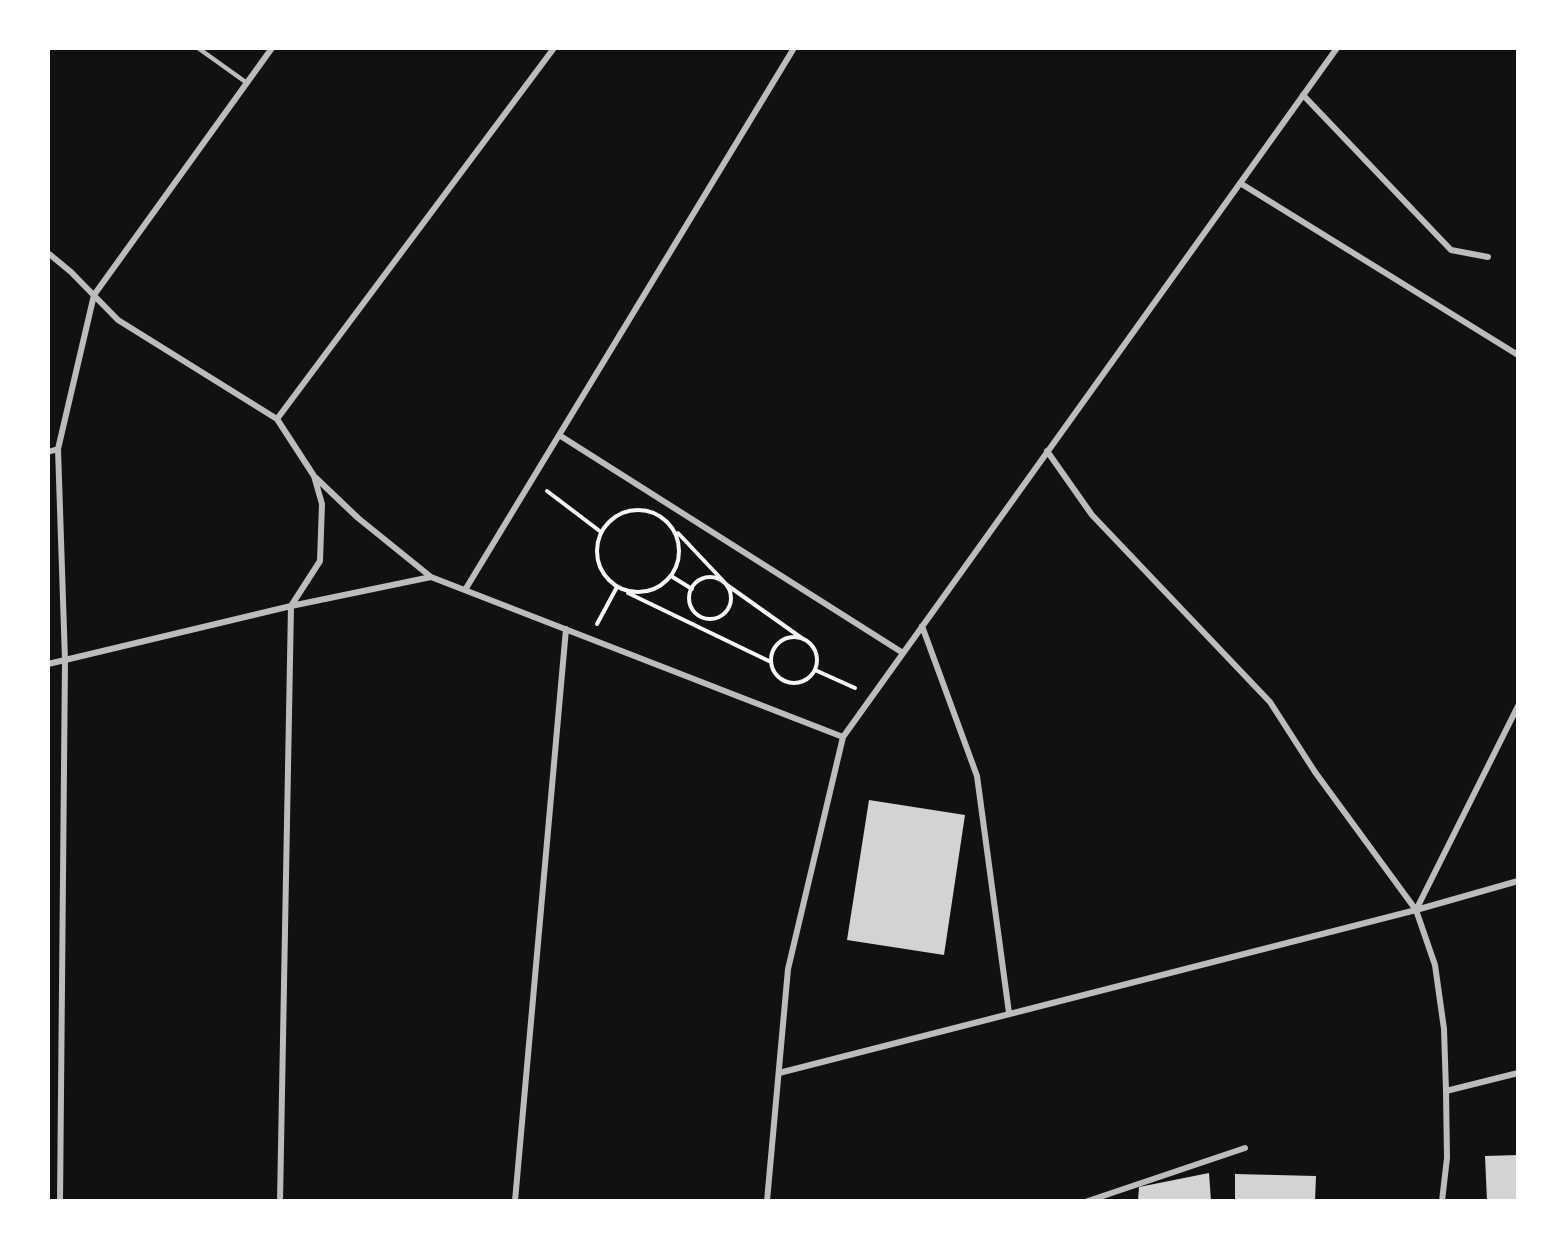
<!DOCTYPE html>
<html>
<head>
<meta charset="utf-8">
<style>
  body { margin:0 }
  #map { position:relative; width:1566px; height:1249px; overflow:hidden; background:#111; font-family:Montserrat,sans-serif }
  canvas { display:block }
  .frame { position:absolute; inset:0; border:50px solid #fff; pointer-events:none }
</style>
</head>
<body>
<div id="map">
<canvas width="1566" height="1249"></canvas>
<div class="frame"></div>
</div>
<script>
const context = document.querySelector('canvas').getContext('2d');
context.lineJoin = 'round';
function fillPath(path, color) { context.fillStyle = color; context.fill(path, 'evenodd'); }
function trace(path, color, width, dash) { context.strokeStyle = color; context.lineWidth = width; context.lineCap = dash ? 'butt' : 'round'; context.setLineDash(dash || []); context.stroke(path); }
const building = new Path2D(`
  M869,800L965,815L944,955L847,940Z
  M1518,1155V1201H1487L1485,1156Z
  M1209,1173L1211,1201H1138L1139,1187Z
  M1235,1174L1316,1176L1315,1201H1235Z`);
const path = new Path2D(`
  M547,491L601,532
  M597 551a41 41 0 1 1 82 0a41 41 0 1 1-82 0Z
  M678,533L727,585L803,639
  M671,576L692,589
  M689 598a21 21 0 1 1 42 0a21 21 0 1 1-42 0Z
  M628,593L771,662
  M597,624L617,587
  M771 660a23 23 0 1 1 46 0a23 23 0 1 1-46 0Z
  M815,670L855,688`);
const service = new Path2D(`
  M198,48L247,83`);
const minor = new Path2D(`
  M1303,95L1451,250L1488,257
  M1240,183L1518,355
  M48,253L71,272L118,320L277,419L314,476L322,504L320,561L291,606L280,1201
  M277,419L554,48
  M559,435L903,653
  M1047,451L1092,515L1270,702L1315,772L1416,910L1435,965L1444,1029L1446,1091L1518,1073
  M48,452L58,449L94,295L272,48
  M316,478L358,518L431,577
  M465,590L794,48
  M922,626L977,776L1009,1013
  M48,664L65,660L58,449
  M1416,910L1518,706
  M779,1073L1416,910L1518,881
  M60,1201L65,660L291,606L431,577L843,737
  M515,1201L566,629
  M767,1201L788,969L843,737L1337,48
  M1088,1201L1245,1148
  M1442,1201L1447,1158L1446,1091`);
fillPath(building, '#d3d3d3');
trace(path, '#f5f5f5', 4);
trace(service, '#bcbcbc', 4.5);
trace(minor, '#bcbcbc', 6);
</script>
</body>
</html>
